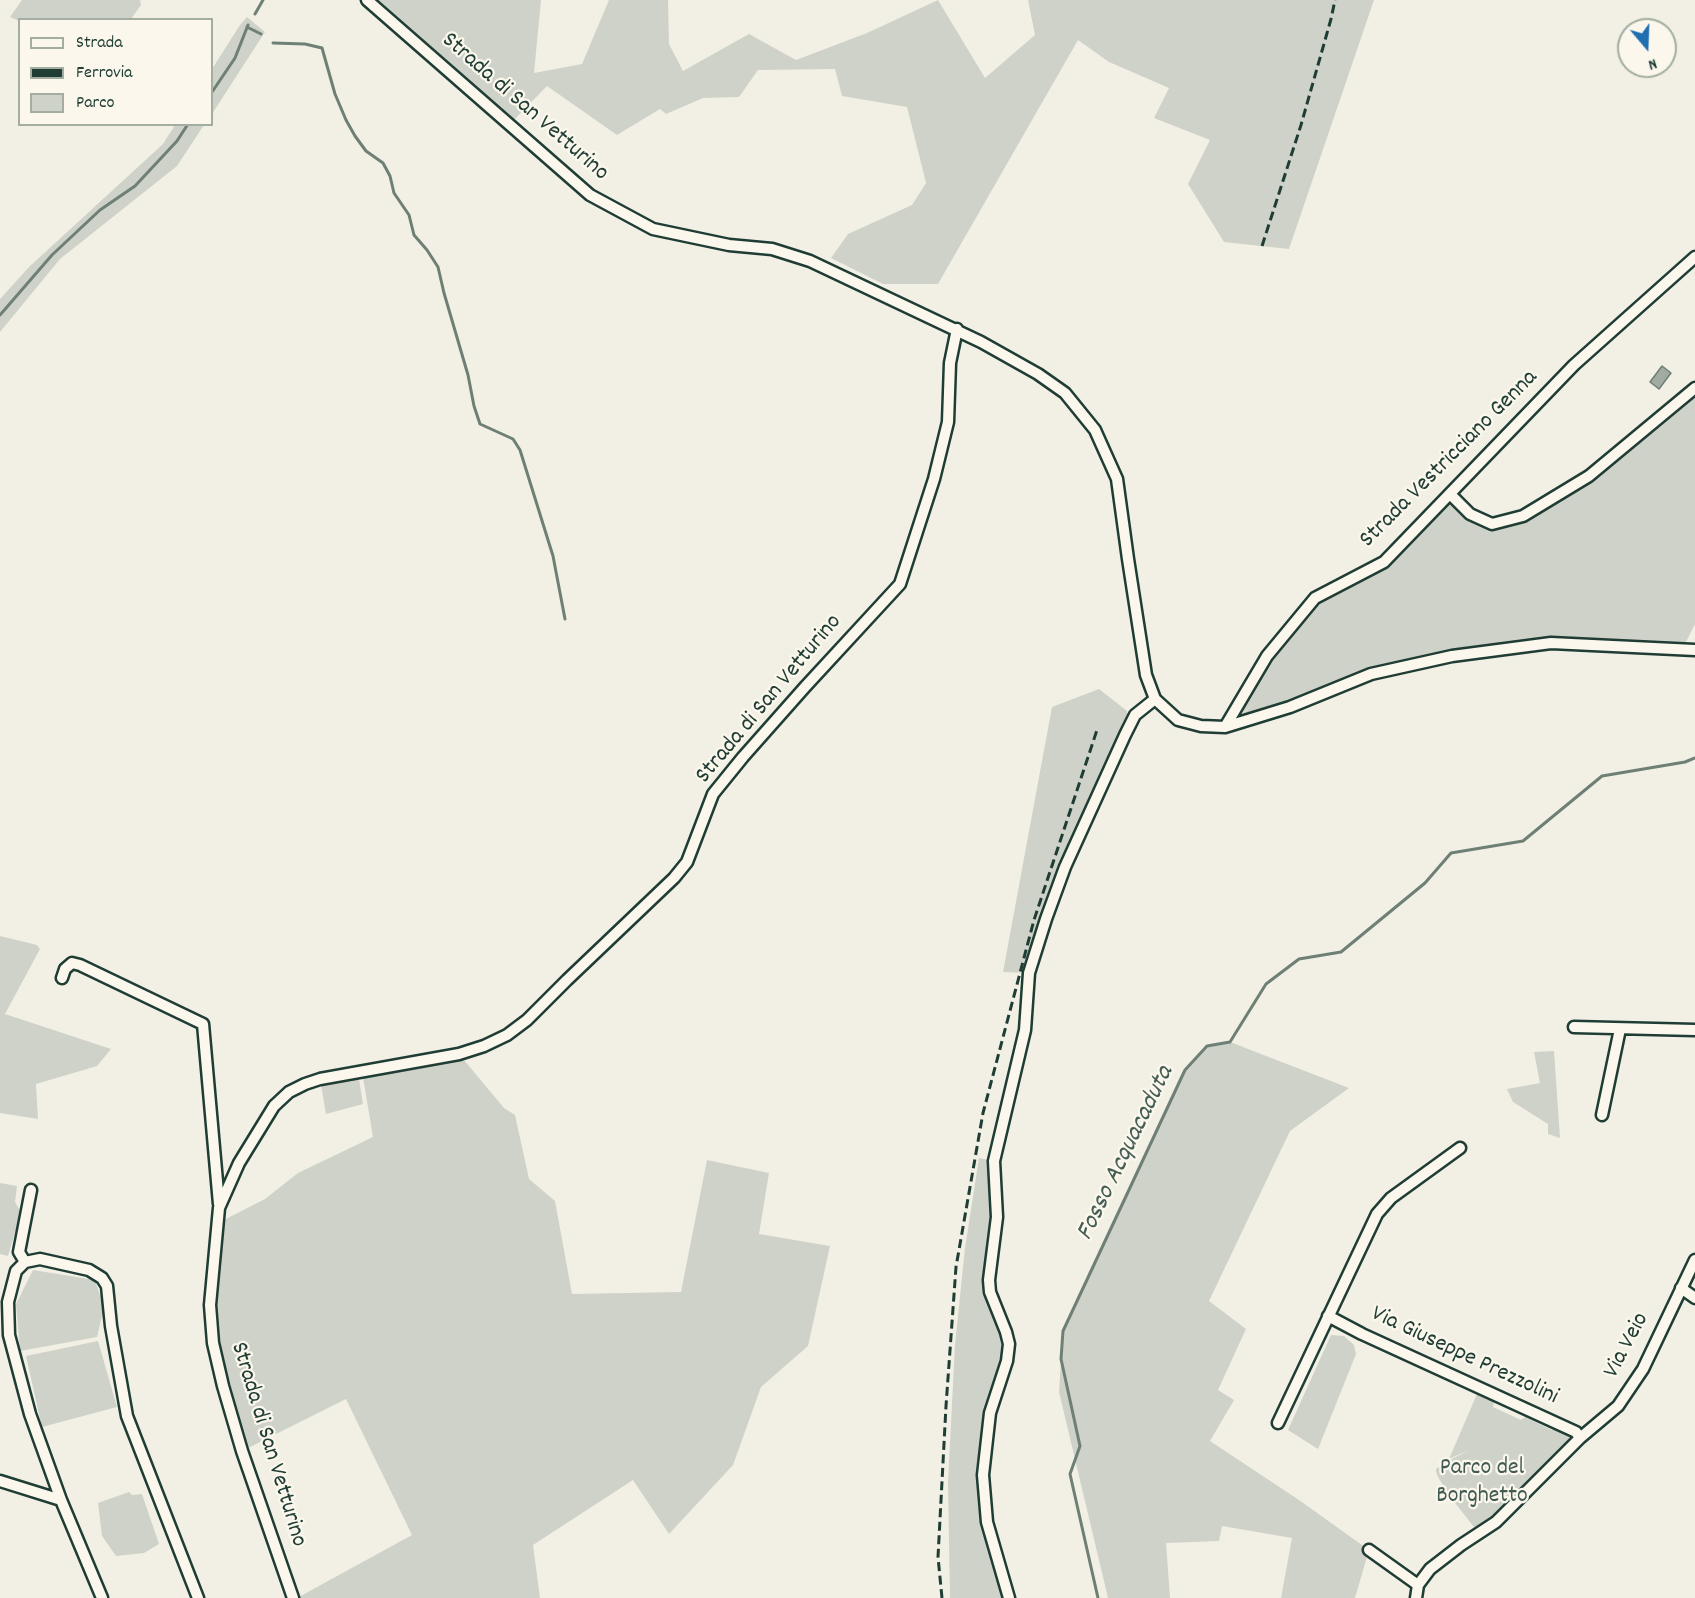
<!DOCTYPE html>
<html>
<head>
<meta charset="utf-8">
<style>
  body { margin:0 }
  #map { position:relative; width:1695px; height:1598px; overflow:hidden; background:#f2f0e5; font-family:Dekko,sans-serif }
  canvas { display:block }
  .legend { position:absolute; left:18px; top:18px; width:195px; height:108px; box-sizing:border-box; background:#fbf7ec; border:2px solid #a3ada2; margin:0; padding:8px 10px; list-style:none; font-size:18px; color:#1f3d34 }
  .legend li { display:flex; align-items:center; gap:12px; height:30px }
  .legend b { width:30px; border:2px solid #a3ada2 }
  .north { position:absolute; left:1617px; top:18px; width:60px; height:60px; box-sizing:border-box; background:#fbf7ec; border:2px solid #a3ada2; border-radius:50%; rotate:161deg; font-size:16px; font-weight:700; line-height:24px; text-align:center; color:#1f3d34 }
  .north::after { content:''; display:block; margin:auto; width:21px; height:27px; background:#1f6fb2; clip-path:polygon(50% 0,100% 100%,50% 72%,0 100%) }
</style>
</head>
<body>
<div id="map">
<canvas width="1695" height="1598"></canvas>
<ul class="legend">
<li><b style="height:8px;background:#fbf7ec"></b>Strada</li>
<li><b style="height:8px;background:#1f3d34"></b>Ferrovia</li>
<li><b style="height:16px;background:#cfd2c8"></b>Parco</li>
</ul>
<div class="north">N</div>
</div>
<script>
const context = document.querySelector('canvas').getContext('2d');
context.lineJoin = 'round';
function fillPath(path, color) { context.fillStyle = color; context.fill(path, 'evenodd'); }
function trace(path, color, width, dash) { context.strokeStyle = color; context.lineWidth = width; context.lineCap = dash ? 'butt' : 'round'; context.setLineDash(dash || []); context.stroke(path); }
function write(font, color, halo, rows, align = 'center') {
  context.font = font + ' Dekko,sans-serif'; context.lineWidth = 4.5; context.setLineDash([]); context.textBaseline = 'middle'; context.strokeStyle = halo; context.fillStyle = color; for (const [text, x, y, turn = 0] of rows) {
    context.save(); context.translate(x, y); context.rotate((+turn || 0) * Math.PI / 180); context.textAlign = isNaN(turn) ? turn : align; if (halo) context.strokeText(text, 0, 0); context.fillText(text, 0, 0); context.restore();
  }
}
const green = new Path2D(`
  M22,0H140L141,5L131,19L20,20L19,21L10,17Z
  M366,0H541L534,73L582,64L609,0H668L669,44L683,71L749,34L796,60L867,33L938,0L985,78L1035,35L1028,0H1374L1289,249L1224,242L1188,184L1210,140L1154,118L1169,88L1109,62L1078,40L938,284H883L831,258L848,234L912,205L926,183L907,107L842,96L835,69L758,70L739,97L703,98L666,114L660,109L617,135L547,86L510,124Z
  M247,17L265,32L212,114V69L240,25Z
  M175,125H204L177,166L60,259L0,332V299L29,267L163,144Z
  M1695,388V624L1685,644L1551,643L1371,674L1232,723L1255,703L1225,727L1267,656L1315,598L1384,562L1450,494L1492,524L1523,516L1589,476Z
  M1099,689L1127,711L1128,728L1065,867L1029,973L1003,972L1052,707Z
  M0,936L37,945L40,949L5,1014L111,1049L97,1066L36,1084L38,1119L0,1113Z
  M1230,1042L1349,1088L1290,1131L1209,1301L1246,1329L1218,1390L1234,1400L1210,1441L1299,1500L1369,1550L1355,1598H1281L1292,1538L1222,1526L1219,1541L1166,1543L1170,1598H1108L1059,1392L1063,1331L1185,1070L1207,1046Z
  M1554,1051L1560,1138L1548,1134V1124L1513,1102L1507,1089L1540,1083L1534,1052Z
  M459,1054L504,1108L515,1115L529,1179L555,1201L572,1294L681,1292L707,1160L769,1173L759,1234L830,1246L808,1346L761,1387L733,1465L669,1534L633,1480L533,1545L540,1598H297L412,1535L346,1399L242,1451L213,1343L218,1223L265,1199L298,1173L373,1137L362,1072Z
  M358,1073L363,1104L326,1114L320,1079Z
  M979,1158L994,1161L997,1217L989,1280L1009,1344L990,1413L983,1475L987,1522L1009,1598H950L948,1482L955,1345L965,1248Z
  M0,1183L17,1186L15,1202L21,1212L8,1256L0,1254Z
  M33,1270L95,1280L104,1308L97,1337L20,1351L16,1304Z
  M1331,1335L1344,1336L1354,1345L1356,1354L1318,1449L1288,1430Z
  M98,1341L117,1407L42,1427L26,1356Z
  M1477,1394L1494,1402L1493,1407L1521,1420L1525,1417L1552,1430L1554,1427L1577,1438L1495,1518L1477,1531L1445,1490C1443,1483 1435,1475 1436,1469L1446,1462L1471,1449L1449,1459Z
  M129,1492L132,1495L142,1494L159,1544L144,1553L116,1556L102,1536L98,1503Z`);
const water = new Path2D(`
  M1662,366L1671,373L1659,389L1650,382Z`);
const stream = new Path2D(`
  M255,14L263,0
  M247,27L261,34
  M273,43L305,44L322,48L335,94L346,120L355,136L366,151L383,163L390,176L394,193L409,215L414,235L427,250L438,267L444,293L468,375L474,406L480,424L513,439L520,450L553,556L565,619
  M212,92L235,58L248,25
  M0,315L52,255L100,210L135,186L177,141L188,124
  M1098,1598L1070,1474L1080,1446L1061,1359L1063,1331L1185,1070L1207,1046L1230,1042L1266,984L1299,959L1341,952L1425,883L1451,853L1523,841L1602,776L1685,762L1695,758`);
const minor = new Path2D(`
  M367,0L590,195L653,229L729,245L772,249L810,261L981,342L1038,374L1065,393L1095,430L1117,479L1128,559L1146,675L1155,699L1178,720L1201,726L1225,727L1290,707L1371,674L1452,656L1551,643L1695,650
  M1450,494L1470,514L1492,524L1523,516L1589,476L1695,388
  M1225,727L1267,656L1315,598L1384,562L1574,365L1695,257
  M62,978L65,969L72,963L80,965L203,1024L219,1204
  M1574,1027L1695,1030
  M1602,1115L1620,1029
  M25,1262L19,1252L31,1190
  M1681,1288L1695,1298
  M1328,1316L1362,1334L1576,1432L1580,1438
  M1278,1423L1377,1214L1391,1198L1460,1148
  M0,1481L61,1500
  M1369,1550L1418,1585
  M102,1598L61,1500L30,1414L9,1335L8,1302L16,1271L25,1262L40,1259L89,1270L102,1278L107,1286L111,1326L127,1416L198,1598
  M293,1598L242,1451L223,1386L213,1343L210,1305L219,1208L239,1163L274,1106L289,1092L305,1084L320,1079L459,1054L484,1046L507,1035L527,1020L567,980L674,878L687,862L713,794L743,757L805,687L900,584L934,479L948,422L950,363L957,329
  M1009,1598L987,1522L983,1475L990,1413L1007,1361L1009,1344L1006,1332L990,1292L989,1280L997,1217L994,1161L1025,1030L1029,973L1046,919L1065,867L1125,735L1135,715L1155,699
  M1416,1598L1418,1585L1430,1569L1461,1545L1496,1522L1580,1438L1618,1406L1643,1369L1695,1260`);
const rail = new Path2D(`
  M1262,246L1301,125L1331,19L1335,0
  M942,1598L938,1557L946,1406L956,1267L983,1113L1034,920L1098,727`);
const streetNames = [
  ["Strada di San Vetturino",524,108,41],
  ["Strada Vestricciano Genna",1450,460,-45],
  ["Strada di San Vetturino",770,700,-50],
  ["Via Veio",1628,1346,-62],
  ["Via Giuseppe Prezzolini",1464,1357,25],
  ["Strada di San Vetturino",267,1445,73]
];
const parkNames = [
  ["Parco del",1482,1470],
  ["Borghetto",1482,1498]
];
const waterNames = [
  ["Fosso Acquacaduta",1127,1154,-64]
];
fillPath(green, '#cfd2c8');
fillPath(water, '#a2aba1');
trace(water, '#6e7f75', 1.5);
trace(stream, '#6e7f75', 3);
trace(minor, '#1f3d34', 15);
trace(minor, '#fbf7ec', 10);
trace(rail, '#1f3d34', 3, [9, 4.5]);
write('24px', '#1f3d34', '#fbf7ec', streetNames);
write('24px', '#425b52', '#fbf7ec', parkNames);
write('italic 26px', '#465e55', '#fbf7ec', waterNames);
</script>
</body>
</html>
